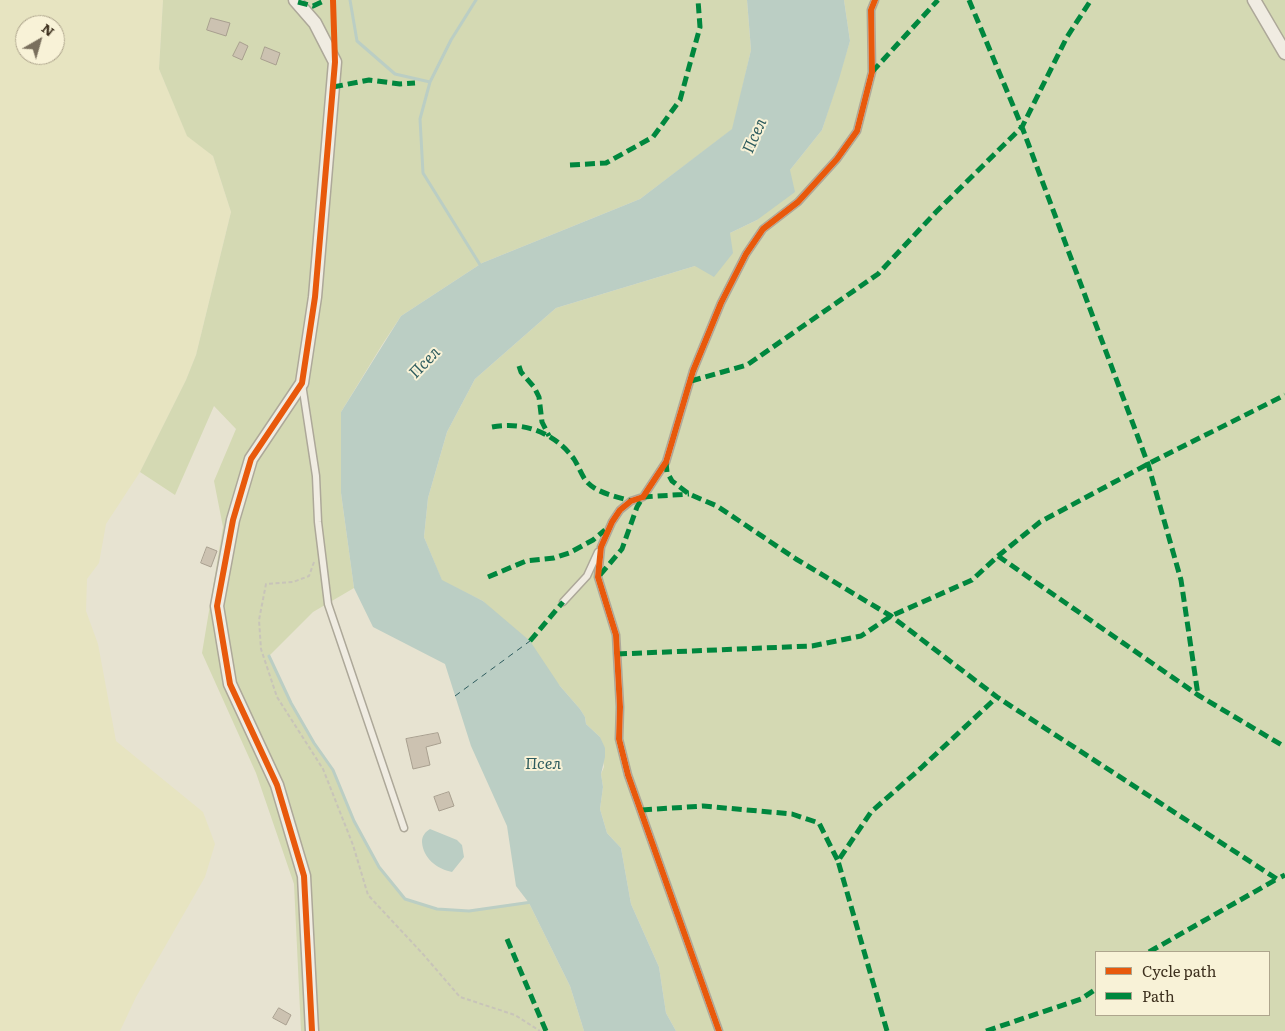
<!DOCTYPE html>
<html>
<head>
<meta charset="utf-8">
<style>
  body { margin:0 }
  #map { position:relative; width:1285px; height:1031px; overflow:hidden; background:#e7e3d1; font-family:Literata,serif }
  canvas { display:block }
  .legend { position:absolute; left:1095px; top:951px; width:175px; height:65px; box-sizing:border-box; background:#f8f2d7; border:1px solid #aea58d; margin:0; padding:6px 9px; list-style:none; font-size:15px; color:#3e311f }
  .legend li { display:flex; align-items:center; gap:10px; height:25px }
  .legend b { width:25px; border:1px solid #aea58d }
  .north { position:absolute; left:15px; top:15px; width:50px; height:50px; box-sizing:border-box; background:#f8f2d7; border:1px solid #aea58d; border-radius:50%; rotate:38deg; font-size:14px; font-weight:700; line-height:20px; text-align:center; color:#3e311f }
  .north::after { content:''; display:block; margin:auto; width:18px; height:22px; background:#796f5d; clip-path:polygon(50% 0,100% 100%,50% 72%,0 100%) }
</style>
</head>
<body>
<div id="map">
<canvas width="1285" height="1031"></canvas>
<ul class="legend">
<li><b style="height:6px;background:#e8590c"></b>Cycle path</li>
<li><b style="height:6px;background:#00873e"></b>Path</li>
</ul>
<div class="north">N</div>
</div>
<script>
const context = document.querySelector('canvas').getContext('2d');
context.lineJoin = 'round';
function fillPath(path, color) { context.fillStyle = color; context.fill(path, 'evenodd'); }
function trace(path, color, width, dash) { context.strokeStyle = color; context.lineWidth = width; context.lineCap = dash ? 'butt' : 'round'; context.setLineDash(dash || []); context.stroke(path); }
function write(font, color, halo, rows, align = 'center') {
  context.font = font + ' Literata,serif'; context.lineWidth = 4; context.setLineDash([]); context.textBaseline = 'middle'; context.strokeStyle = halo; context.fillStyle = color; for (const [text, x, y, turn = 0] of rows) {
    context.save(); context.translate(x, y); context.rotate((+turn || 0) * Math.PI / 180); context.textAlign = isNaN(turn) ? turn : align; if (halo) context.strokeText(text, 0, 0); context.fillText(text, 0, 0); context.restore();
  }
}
const farmland = new Path2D(`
  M0,0H163L159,69L187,135L213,156L231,212L196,355L186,380L140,472L106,524L99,563L87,579L86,611L98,644L116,741L203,812L215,844L205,877L136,997L120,1031H0ZM25,25H55V55H25Z`);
const green = new Path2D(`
  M163,0H747L751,50L733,129L640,199L482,263L401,316L382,345L341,412V493L354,588L313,612L269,656L291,703L314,743L333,770L354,821L379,867L405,899L437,909L469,911L529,903L570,986L584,1031H301L294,884L256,773L202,653L223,527L214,481L236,429L214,406L175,495L140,472L186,380L196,355L231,212L213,156L187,136L159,69Z
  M844,0H1285V1031H676L666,1013L659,967L631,904L621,848L607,833L600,809L603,787L601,774L604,767L600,737L586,724L585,717L580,709L560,686L483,601L442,581L424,537L428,498L447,432L475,379L556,308L695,266L730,233L757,220L790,170L822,130L850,41ZM1096,952H1269V1015H1096Z`);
const water = new Path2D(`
  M747,0H844L850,41L839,79L822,130L790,170L795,192L757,220L730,233L733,253L714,277L695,266L556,308L475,379L447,432L428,498L424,537L442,580L483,601L530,641L560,686L580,709L585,717L586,724L600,737L605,748V757L601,774L603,787L600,809L607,833L621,848L631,904L659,967L666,1013L676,1031H584L570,986L529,903L516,886L507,826L471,746L445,664L373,627L354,588L341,493V412L401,316L482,263L640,199L732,129L751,50Z
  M430,829L457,840L462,845L464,857L452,872C437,869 423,858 422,842C422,836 425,832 430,829Z`);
const stream = new Path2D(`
  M350,0L357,41L395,74L430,82L420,119L423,173L482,268
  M430,82L451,40L476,0
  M269,656L291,703L314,743L333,770L354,821L379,867L405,899L437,909L469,911L532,902`);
const ferry = new Path2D(`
  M455,696L530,641`);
const building = new Path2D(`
  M211,18L230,23L226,36L207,30Z
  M240,42L248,46L242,60L233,56Z
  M265,47L280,53L276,65L261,59Z
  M207,547L217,551L211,567L201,563Z
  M438,733L441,743L426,747L430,765L413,769L406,739Z
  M449,792L454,806L439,811L434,797Z
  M279,1008L291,1015L286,1025L273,1018Z`);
const path = new Path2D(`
  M314,562L309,576L293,582L266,584L259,620L261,649L277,697L323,769L353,845L368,895L422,953L460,997L515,1015L540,1031`);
const lane = new Path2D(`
  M302,384L316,476L318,522L328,604L404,828
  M563,602L587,576L598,552
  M719,1031L628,775L619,739L620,707L616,635L598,577L601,547L612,522L620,510L631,501L643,497L666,462L693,371L721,303L746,254L763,229L798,202L837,159L857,131L872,72L871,10L875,0`);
const street = new Path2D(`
  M295,0L315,23L335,62L315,297L302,383L251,459L233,520L217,606L230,684L277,785L304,876L312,1031
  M1254,0L1285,53`);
const quiet = new Path2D(`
  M969,0L1022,127L1148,464L1181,580L1198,695
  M298,2L313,6L326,0
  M872,72L938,0
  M333,87L369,80L400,84L415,83
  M570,165L606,163L653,137L680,100L700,27L698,0
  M519,366L521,372L534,387L539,397L542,422L549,436
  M691,381L747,365L878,274L936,212L1022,127L1067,37L1091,0
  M492,427C524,421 555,433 574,459C579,467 582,477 588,483C598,493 617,497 631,501
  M666,462L667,472L672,481L689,494L717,506L796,559L891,616L997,697L1277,879L1285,875
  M998,556L1198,695L1285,747
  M600,575L622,549L637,507L643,497L689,494
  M488,577L526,561L554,558L569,553L593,540L605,530
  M530,641L563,602
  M617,654L812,646L861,636L891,616L972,580L998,556L1040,522L1148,464L1285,395
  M642,810L703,806L792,814L819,823L838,861
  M507,939L546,1031
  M1149,952L1277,879
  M887,1031L838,861L871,812L921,768L997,697
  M986,1031L1081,999L1096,989`);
const cycleway = new Path2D(`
  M312,1031L304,876L277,785L230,684L217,606L233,520L251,459L302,383L315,297L335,62L333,0
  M719,1031L628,775L619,739L620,707L616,635L598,577L601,547L612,522L620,510L631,501L643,497L666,462L693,371L721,303L746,254L763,229L798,202L837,159L857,131L872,72L871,10L875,0`);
const waterNames = [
  ["Псел",755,136,-66],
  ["Псел",425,363,-46],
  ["Псел",543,764]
];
fillPath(farmland, '#e7e4c1');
fillPath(green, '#d4d9b3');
fillPath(water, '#bbcec4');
trace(stream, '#bbcec4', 3);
trace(ferry, '#2e5c5e', 1, [6, 5]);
fillPath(building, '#ccc2b1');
trace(building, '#a89f8f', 1);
trace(lane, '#ada899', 9);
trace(street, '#ada899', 15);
trace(path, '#c8c4b9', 2, [4, 2.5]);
trace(lane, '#f0ece2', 6);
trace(street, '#f0ece2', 12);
trace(quiet, '#00873e', 5, [10, 5]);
trace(cycleway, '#e8590c', 6);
write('italic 16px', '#2e5c5e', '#f8f2d7', waterNames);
</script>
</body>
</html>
